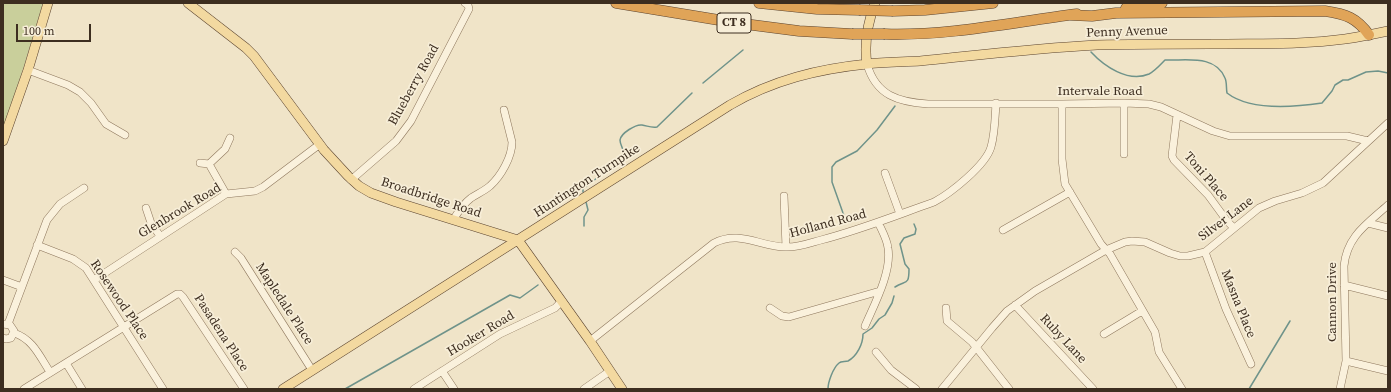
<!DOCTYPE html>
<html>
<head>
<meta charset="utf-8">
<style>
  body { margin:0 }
  #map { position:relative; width:1391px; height:392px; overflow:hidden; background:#f0e4c8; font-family:"Source Serif 4",serif }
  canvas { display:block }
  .frame { position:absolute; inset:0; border:4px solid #3d2e20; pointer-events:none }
  .scale { position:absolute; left:16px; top:24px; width:75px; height:18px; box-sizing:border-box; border:2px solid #3d2e20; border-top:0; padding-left:5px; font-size:12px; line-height:14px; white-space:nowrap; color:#3d2e20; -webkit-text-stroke:3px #f7eed8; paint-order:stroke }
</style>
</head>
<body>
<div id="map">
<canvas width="1391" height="392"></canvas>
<div class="frame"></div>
<div class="scale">100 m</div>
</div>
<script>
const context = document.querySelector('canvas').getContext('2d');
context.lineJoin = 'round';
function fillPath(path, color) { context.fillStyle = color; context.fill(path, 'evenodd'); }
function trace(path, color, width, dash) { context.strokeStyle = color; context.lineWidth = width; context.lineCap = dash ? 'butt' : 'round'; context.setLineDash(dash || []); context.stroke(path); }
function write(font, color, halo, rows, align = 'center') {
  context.font = font + ' "Source Serif 4",serif'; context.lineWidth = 3.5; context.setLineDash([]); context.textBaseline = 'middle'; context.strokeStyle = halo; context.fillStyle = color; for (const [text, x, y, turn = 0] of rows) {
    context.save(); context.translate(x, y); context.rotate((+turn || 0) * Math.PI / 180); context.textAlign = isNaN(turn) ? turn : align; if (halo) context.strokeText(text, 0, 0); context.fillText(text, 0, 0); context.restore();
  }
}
const green = new Path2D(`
  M3,3H43L24,66L3,129Z`);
const stream = new Path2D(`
  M1091,52C1104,66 1128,83 1149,74C1155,71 1161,64 1165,60C1186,61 1215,54 1225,78C1227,82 1226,88 1227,93C1250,111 1295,107 1322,103L1332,91L1335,85L1343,80H1348L1366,72L1378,71L1388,73
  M703,83L743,50
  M583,192V189L607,170L613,169L624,161C626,150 620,147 620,140C621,133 636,124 642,125C648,126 651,128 657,127L692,93
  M849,218L845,217L843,213L832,182V167L836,162L857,151L877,130L895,106
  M584,226V217L588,210L586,202
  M895,287C906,280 909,286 909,269L905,264L900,244L904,238L915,234L916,229L914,224
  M345,389L510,295L520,298L538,285
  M828,389C828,382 833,368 839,363C841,361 845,362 848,361C857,356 863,344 863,334L872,328L879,319L885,315L892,303L894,296
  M1249,389L1290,321`);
const minor = new Path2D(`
  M867,64C876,96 899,102 928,104H1062L1124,103L1149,104L1161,107L1213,131L1230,136H1347L1368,141
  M28,70L68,85L80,92L91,103L106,124L125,135
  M1124,103V154
  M1062,104V159L1065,184L1101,244L1110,254L1155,332L1159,352L1182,389
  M1177,115L1172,156L1174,160L1208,195L1227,221L1234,228
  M200,163L209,164L226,194
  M209,164L225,149L230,138
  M885,173L900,214
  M351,180L396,141L411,121L469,9L468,5L465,3
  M784,196L786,247
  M146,208L151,223L160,236
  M453,220C458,212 463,204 471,198C477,194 484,191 490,186C501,176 512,157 512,142L504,110
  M1368,223L1388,228
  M1003,230L1070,192
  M37,245L73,259L86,268L163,389
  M235,252L241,258L312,370
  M1205,252L1226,309L1251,364
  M3,280L22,287
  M94,280L226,194L255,191L263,187L320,144
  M1344,285L1388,296
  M1015,305L1093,389
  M770,308L782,316L789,317L880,291
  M946,308L947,321L972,342L1009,389
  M3,324L10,325L14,331L11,338L6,339L3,338
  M8,324L47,220L60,204L84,188
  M865,326C874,305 892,272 888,248C887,239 882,231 878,222
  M14,333C33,339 40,357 50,372
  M1104,334L1142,311
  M590,341L714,243C739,230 759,246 785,247C797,248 810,243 821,240C860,230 897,215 934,202C951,193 986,165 991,147C995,133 995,117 996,103
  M876,352L891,370L916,389
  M1346,361L1388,371
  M66,363L82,389
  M442,371L454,389
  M24,389L177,294H180L183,297L244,389
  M414,389L500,334L555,308L562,301
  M584,389L610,371
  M942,389L992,328L1007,311L1035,291L1106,250L1125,242L1132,241L1145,242L1170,253L1180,256H1188L1205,252L1259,208L1275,201L1302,193L1323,183L1388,123
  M1340,389L1346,361L1344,266C1347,236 1367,224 1388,205`);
const major = new Path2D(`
  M188,3L246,48L254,56L324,150L348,176L359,186L371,193L396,202L518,240L590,341L622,389
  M867,64C864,44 868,22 875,3
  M3,141L28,70L48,3
  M283,389L730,105C773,80 818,69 867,64C885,62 903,62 920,61C979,55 1038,48 1097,45C1135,44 1173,44 1211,44C1256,43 1301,45 1345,39C1359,37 1374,34 1388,31`);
const highway = new Path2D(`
  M616,3L737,23L799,31L852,34
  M759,3L817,9L859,10
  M1126,8L1162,3
  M893,11L925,10L993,3
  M1070,15L1092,16L1116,13L1325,11C1346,14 1357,18 1369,35
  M885,34C950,36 1013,22 1077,14`);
const highwayBridge = new Path2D(`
  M859,10L893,11
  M852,34H885`);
const shields = [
  [734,23,34]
];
const shieldNames = [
  ["CT 8",734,23]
];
const streetNames = [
  ["Penny Avenue",1127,32,-2],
  ["Blueberry Road",414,85,-61],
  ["Intervale Road",1100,92],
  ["Toni Place",1206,177,49],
  ["Huntington Turnpike",587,181,-33],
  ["Broadbridge Road",431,198,18],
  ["Glenbrook Road",180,211,-31],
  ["Silver Lane",1226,219,-37],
  ["Holland Road",828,224,-15],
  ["Rosewood Place",119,300,56],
  ["Cannon Drive",1333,302,-90],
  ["Mapledale Place",284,304,57],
  ["Masna Place",1238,304,68],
  ["Pasadena Place",221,333,57],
  ["Hooker Road",481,334,-31],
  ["Ruby Lane",1063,339,47]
];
fillPath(green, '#c9cf9b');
trace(stream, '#6f938a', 1.5);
trace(minor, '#8d765c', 8);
trace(major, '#5b4430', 10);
trace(highway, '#5b4430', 11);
trace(minor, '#faf1dc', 7);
trace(major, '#f3d9a0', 9);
trace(highway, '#e0a458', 10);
trace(highwayBridge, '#5b4430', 11, []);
trace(highwayBridge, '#e0a458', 10);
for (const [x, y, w] of shields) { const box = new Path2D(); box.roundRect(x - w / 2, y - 10, w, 20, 3); context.fillStyle = '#f7eed8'; context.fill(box); trace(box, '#3d2e20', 1); }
write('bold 12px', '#3d2e20', null, shieldNames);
write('13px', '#3d2e20', '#f7eed8', streetNames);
</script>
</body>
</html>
